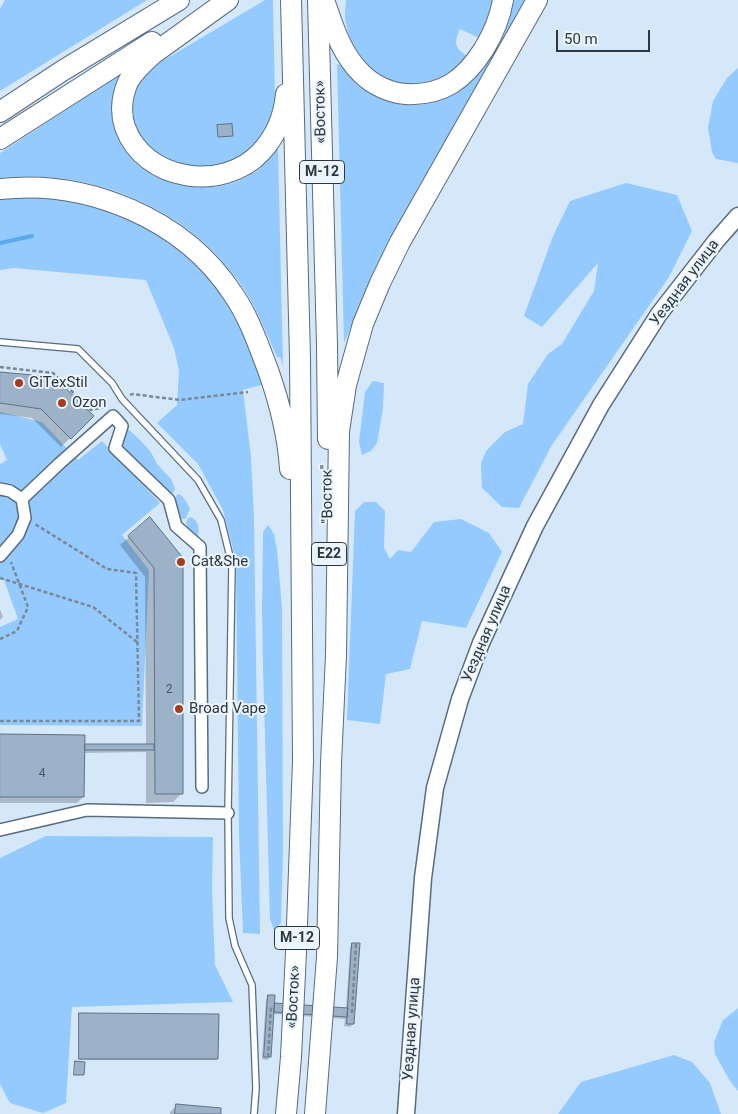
<!DOCTYPE html>
<html>
<head>
<meta charset="utf-8">
<style>
  body { margin:0 }
  #map { position:relative; width:738px; height:1114px; overflow:hidden; background:#d5e8fa; font-family:Roboto,sans-serif }
  canvas { display:block }
  .scale { position:absolute; left:556px; top:30px; width:94px; height:22px; box-sizing:border-box; border:2px solid #2e3740; border-top:0; padding-left:6px; font-size:15px; line-height:18px; white-space:nowrap; color:#2e3740; -webkit-text-stroke:4px #eaf4fd; paint-order:stroke }
</style>
</head>
<body>
<div id="map">
<canvas width="738" height="1114"></canvas>
<div class="scale">50 m</div>
</div>
<script>
const context = document.querySelector('canvas').getContext('2d');
context.lineJoin = 'round';
function fillPath(path, color) { context.fillStyle = color; context.fill(path, 'evenodd'); }
function trace(path, color, width, dash) { context.strokeStyle = color; context.lineWidth = width; context.lineCap = dash ? 'butt' : 'round'; context.setLineDash(dash || []); context.stroke(path); }
function write(font, color, halo, rows, align = 'center') {
  context.font = font + ' Roboto,sans-serif'; context.lineWidth = 4; context.setLineDash([]); context.textBaseline = 'middle'; context.strokeStyle = halo; context.fillStyle = color; for (const [text, x, y, turn = 0] of rows) {
    context.save(); context.translate(x, y); context.rotate((+turn || 0) * Math.PI / 180); context.textAlign = isNaN(turn) ? turn : align; if (halo) context.strokeText(text, 0, 0); context.fillText(text, 0, 0); context.restore();
  }
}
const green = new Path2D(`
  M5,0H147L0,91V9Z
  M265,0H273L275,100C273,116 267,129 257,142C230,174 178,175 148,145C138,135 133,122 133,107C134,86 142,75 159,63Z
  M346,0H495L491,12L479,38L460,29C454,43 454,47 467,56C461,63 455,70 448,75C411,98 363,78 350,38C348,31 345,23 345,15C345,10 346,5 346,0Z
  M514,0H527L503,42L500,41L508,23Z
  M497,47L499,48L375,271L344,343L337,64L341,65C372,111 432,119 472,81C483,72 490,59 497,47Z
  M738,68V163L716,159L712,152L708,128L713,101L727,78Z
  M124,72C122,87 120,102 118,118C118,122 116,129 117,133C119,144 136,162 146,168C181,191 226,196 260,168C267,162 272,155 278,148L283,366L280,357H277C265,330 254,302 237,279C184,206 89,168 0,178V153Z
  M626,183L677,195L692,231L669,277L552,445L519,508L502,507L482,488L481,463L486,451L505,432L523,424L528,384L548,354L562,344L594,291L598,263L542,327L524,316L553,236L570,201Z
  M19,197H39L87,204L129,217L172,242L208,274L237,315L265,384L243,390L251,457L254,518L260,934L243,933L239,835L236,561L223,510L198,464L157,423L177,405L179,371L174,348L146,280L14,268L0,270V199Z
  M373,381L384,383L383,408L377,443L371,451L362,455L359,442L365,392Z
  M0,412L42,422L78,460L102,441L160,503L122,535L149,570L142,726L0,725V627L18,619L3,577L0,578V464L7,460L0,444Z
  M126,427L141,441L150,451L158,465L171,479L175,489L173,493H170L161,484L121,450L120,441Z
  M179,494C185,498 187,503 190,509L186,518L183,519L179,518L174,500L177,495Z
  M364,502H376L385,511L384,548L390,559L398,550L411,552L434,522L461,519L489,533L502,552L466,628L422,621L410,669L386,674L380,724L347,720L355,511Z
  M191,517C198,520 201,530 197,537C190,535 188,529 186,523L188,518Z
  M268,525L274,534L277,550L282,608L283,852L281,923L274,930L270,919L263,667L262,609L263,532Z
  M46,836L213,837L212,889L215,965L233,1002L72,1007L66,1103L43,1113L10,1103L0,1084V858Z
  M738,1008V1091L730,1081L715,1054L714,1042L723,1020Z
  M674,1055L692,1062L710,1083L721,1114H558L581,1082Z`);
const shadow = new Path2D(`
  M0,373L92,416L61,447L32,418L0,414Z
  M150,519L182,793L173,802L146,803V752L83,753V797L77,803H0V735L83,748L85,746L146,745L145,577L120,545Z
  M0,609L3,617L0,620Z
  M353,944V1024L350,1027L344,1026L345,1019L273,1014L270,1057L267,1060L262,1059L266,999L269,996L273,1005L346,1009L350,947Z
  M80,1015L217,1059L216,1060H79V1016Z
  M176,1106L219,1114H170V1112Z`);
const stream = new Path2D(`
  M0,243L32,236`);
const building = new Path2D(`
  M232,124L233,136L218,137L217,125Z
  M0,372L54,377L94,416L71,439L41,409L0,403Z
  M150,517L183,558V794H155L154,568L128,536Z
  M0,734L85,735L84,797H0Z
  M85,744H154V750H85Z
  M352,943H360L354,1024H347Z
  M268,995H275L271,1057H264Z
  M275,1003L348,1008L347,1017L274,1012Z
  M79,1013L219,1014L218,1059H79Z
  M75,1061L85,1062L84,1075H74Z
  M176,1104L221,1108V1114H175Z`);
const path = new Path2D(`
  M0,367L53,373L91,410L105,407
  M130,395L132,394L180,400L248,392
  M0,578L93,607L137,642
  M0,639L17,631L28,607L11,562
  M0,721H139L136,573L107,569L35,524
  M352,1013L356,943
  M268,1057L271,1007`);
const lane = new Path2D(`
  M0,342L78,349L112,383L122,399L198,480L221,520L232,565L228,813L229,918L235,946L252,985L256,1088L254,1114`);
const street = new Path2D(`
  M0,489L10,491L22,499L25,518L18,535L0,556
  M22,499L60,463L113,416L122,426L115,448L169,500L176,526L200,547L202,787
  M0,830L87,810L228,813`);
const secondary = new Path2D(`
  M406,1114L423,878L435,788L460,699L481,643L535,526L601,405L659,314L716,241L738,216`);
const highway = new Path2D(`
  M228,0L153,54C144,62 134,71 128,82C122,96 120,112 125,127C144,181 223,193 261,152C276,136 284,116 286,94
  M318,0L327,345L328,439
  M324,0C333,26 341,54 362,74C373,85 390,93 406,94C443,96 465,79 484,49C493,34 500,18 503,0
  M0,112L62,71L179,0
  M0,139L152,42
  M0,189C88,179 184,219 233,294C249,317 258,344 268,370C279,401 288,436 290,469
  M286,1114L291,1057L296,952L303,761L300,358L291,0
  M315,1114L327,957L331,763L336,655L339,431L346,385L363,324L380,283L400,242L537,0`);
const markers = [
  [19,383,5,"#a43d1a"],
  [62,403,5,"#a43d1a"],
  [181,562,5,"#a43d1a"],
  [179,709,5,"#a43d1a"]
];
const numberNames = [
  ["2",169,690],
  ["4",42,774]
];
const shields = [
  [322,172,45],
  [329,554,35],
  [297,938,45]
];
const shieldNames = [
  ["М-12",322,172],
  ["E22",329,554],
  ["М-12",297,938]
];
const streetNames = [
  ["«Восток»",321,112,-91],
  ["Уездная улица",685,283,-53],
  ["\"Восток\"",328,494,-91],
  ["Уездная улица",487,634,-67],
  ["«Восток»",294,997,-87],
  ["Уездная улица",412,1029,-86]
];
const poiNames = [
  ["GiTexStil",29,383],
  ["Ozon",72,403],
  ["Cat&She",191,562],
  ["Broad Vape",189,709]
];
fillPath(green, '#94cafe');
fillPath(shadow, '#0003');
trace(stream, '#5ba9f0', 4);
fillPath(building, '#9cb2c8');
trace(building, '#5e7286', 1);
trace(lane, '#586c80', 8);
trace(street, '#586c80', 14);
trace(secondary, '#586c80', 19);
trace(highway, '#586c80', 22);
trace(path, '#7a8895', 2.5, [4, 2.5]);
trace(lane, '#fff', 5.5);
trace(street, '#fff', 11);
trace(secondary, '#fff', 16);
trace(highway, '#fff', 20);
for (const [x, y, r, color] of markers) { const dot = new Path2D(); dot.arc(x, y, r, 0, 2 * Math.PI); context.fillStyle = color; context.fill(dot); trace(dot, '#eaf4fd', 2); }
write('12px', '#4a5662', null, numberNames);
for (const [x, y, w] of shields) { const box = new Path2D(); box.roundRect(x - w / 2, y - 11.5, w, 23, 4); context.fillStyle = '#eaf4fd'; context.fill(box); trace(box, '#2e3740', 1); }
write('bold 14px', '#2e3740', null, shieldNames);
write('15px', '#2e3740', '#eaf4fd', streetNames);
write('15px', '#2e3740', '#eaf4fd', poiNames, 'left');
</script>
</body>
</html>
